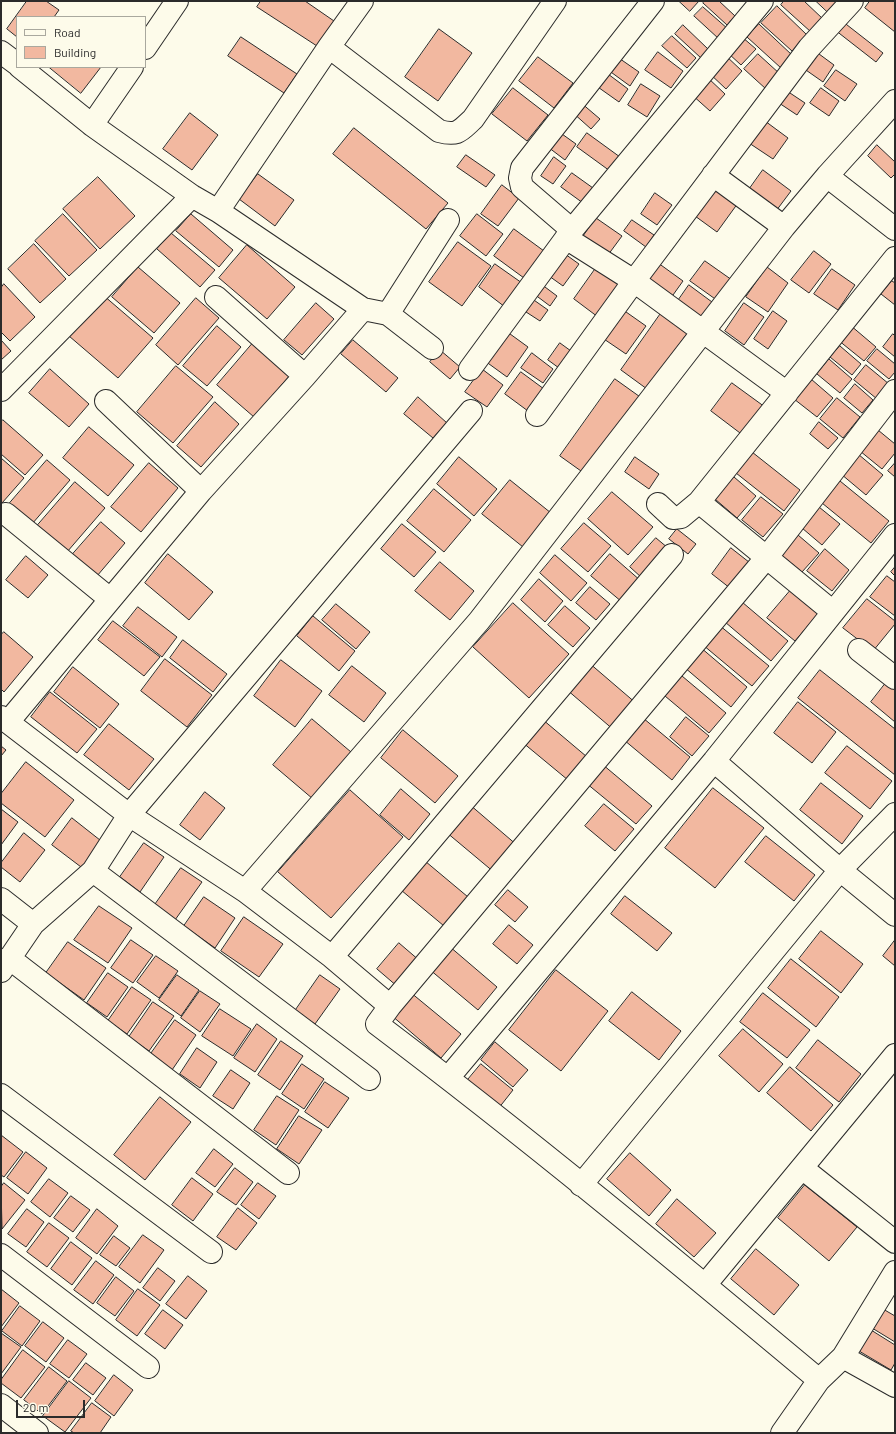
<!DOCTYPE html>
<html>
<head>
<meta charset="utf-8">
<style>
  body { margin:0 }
  #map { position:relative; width:896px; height:1434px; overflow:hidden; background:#fdfbea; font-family:Barlow,sans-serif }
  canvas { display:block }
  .frame { position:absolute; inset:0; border:2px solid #2b2b2b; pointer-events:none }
  .legend { position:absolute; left:16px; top:16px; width:130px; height:52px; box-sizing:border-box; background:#fdfbea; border:1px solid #a9a89e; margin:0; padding:5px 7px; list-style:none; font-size:12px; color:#2b2b2b }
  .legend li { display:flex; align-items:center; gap:8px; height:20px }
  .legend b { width:20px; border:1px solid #a9a89e }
  .scale { position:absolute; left:16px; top:1400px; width:69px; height:18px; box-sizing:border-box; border:2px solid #2b2b2b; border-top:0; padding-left:5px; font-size:12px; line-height:14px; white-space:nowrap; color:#2b2b2b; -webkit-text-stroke:3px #fdfbea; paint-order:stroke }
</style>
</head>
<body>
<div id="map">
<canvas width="896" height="1434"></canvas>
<div class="frame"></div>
<ul class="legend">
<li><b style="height:5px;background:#fdfbea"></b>Road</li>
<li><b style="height:11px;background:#f2b8a0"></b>Building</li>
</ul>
<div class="scale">20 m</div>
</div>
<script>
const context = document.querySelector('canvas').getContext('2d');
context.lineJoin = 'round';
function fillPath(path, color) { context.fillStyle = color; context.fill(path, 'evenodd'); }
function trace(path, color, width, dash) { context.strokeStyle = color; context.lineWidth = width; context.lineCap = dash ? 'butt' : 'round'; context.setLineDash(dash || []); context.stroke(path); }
const building = new Path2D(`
  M27,1H46L59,10L54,17H17V37L7,29Z
  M261,1H305L334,21L317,46L257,7Z
  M679,1H699L690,11Z
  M705,1H719L735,16L727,25L703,3Z
  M784,1H804L823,19L811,32L781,5Z
  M816,1H840L830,14Z
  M870,1H895V32L865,8Z
  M777,6L807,35L792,51L761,23Z
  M703,7L728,29L719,39L694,16Z
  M842,21L883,53L876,62L835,30Z
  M759,24L792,55L781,68L747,37Z
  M683,25L708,49L701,58L675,34Z
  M439,29L472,53L438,101L405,77Z
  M672,36L696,58L687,68L662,46Z
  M241,37L297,74L284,93L228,56Z
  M742,37L756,49L741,65L728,53Z
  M815,51L834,65L823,82L803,68Z
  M658,52L683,71L671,88L645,70Z
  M613,54L639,72L630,86L604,67Z
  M724,54L742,71L726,89L708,72Z
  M758,54L780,74L766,89L744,69Z
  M538,57L573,83L554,108L519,81Z
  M49,67H101L81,93Z
  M836,70L857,84L845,101L824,86Z
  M604,71L628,89L619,102L595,85Z
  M707,77L725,94L710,111L691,94Z
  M641,84L660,96L647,117L628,105Z
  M513,88L548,115L527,141L492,114Z
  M821,88L839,101L829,116L810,103Z
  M784,89L805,103L797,115L776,101Z
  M580,102L600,119L591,129L572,112Z
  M190,113L218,135L192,170L163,149Z
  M765,121L788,138L773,159L749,143Z
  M354,128L448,203L426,229L333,154Z
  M555,129L576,144L565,160L544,144Z
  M587,133L620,157L610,171L577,147Z
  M877,145L895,162V174L891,178L868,156Z
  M466,155L495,175L486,187L457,167Z
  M554,157L566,166L553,184L541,176Z
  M763,170L791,191L776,211L748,191Z
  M572,173L593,188L583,203L561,187Z
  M258,174L294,200L275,226L239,199Z
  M98,177L135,216L100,249L63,209Z
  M502,185L519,198L498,226L481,214Z
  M716,187L738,203L717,232L695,216Z
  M655,193L672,205L657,225L641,214Z
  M63,214L97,250L69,276L35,241Z
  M191,214L233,250L219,267L176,231Z
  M477,214L503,234L486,256L460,236Z
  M596,218L622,236L605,259L580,241Z
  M632,220L654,235L646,247L624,231Z
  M514,229L544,251L524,278L494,256Z
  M171,233L215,270L200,287L157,249Z
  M458,242L491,266L462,306L429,282Z
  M34,244L66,279L40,303L8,269Z
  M247,245L295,287L267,319L219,278Z
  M814,251L831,264L809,293L791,280Z
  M565,254L579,264L563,286L549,276Z
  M654,260L683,281L668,302L639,281Z
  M705,261L732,280L718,301L690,281Z
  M495,264L522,283L505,307L479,287Z
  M138,267L180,303L154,333L112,297Z
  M767,267L788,283L768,312L746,297Z
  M596,268L620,286L598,317L574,299Z
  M832,269L855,285L838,310L814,294Z
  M892,281L895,283V305L881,294Z
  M4,284L35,317L10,341L1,332V288Z
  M541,284L557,296L550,306L534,294Z
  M689,285L712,302L698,322L675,305Z
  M103,295L153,338L118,378L69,336Z
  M196,298L219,318L178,365L156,345Z
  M531,298L548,310L540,321L523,310Z
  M316,303L334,319L302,355L284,340Z
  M744,303L764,317L744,345L725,331Z
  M619,307L646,326L626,354L598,335Z
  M664,309L691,328L647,389L621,370Z
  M773,311L787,321L768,349L754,339Z
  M850,325L876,347L864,361L838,340Z
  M217,326L241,347L207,386L183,366Z
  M506,331L528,347L507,377L485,361Z
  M893,334L895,336V357L883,347Z
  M1,340L11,351L1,360Z
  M353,340L398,378L386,392L341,354Z
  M253,343L290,375L254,417L217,385Z
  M560,343L571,351L559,368L548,360Z
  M840,346L861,364L852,375L830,357Z
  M877,349L895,364V372L889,379L867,361Z
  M440,350L460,367L450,379L430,362Z
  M532,353L553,369L543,383L521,368Z
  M829,359L852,379L840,393L817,374Z
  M866,365L889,384L877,399L854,380Z
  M176,366L213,397L173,443L137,412Z
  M50,369L89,404L69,427L29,393Z
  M482,369L503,385L487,407L465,392Z
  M521,372L544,389L528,411L505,394Z
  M615,379L643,399L588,476L560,456Z
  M811,379L833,398L817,417L794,399Z
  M732,383L765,407L744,436L711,411Z
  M855,384L873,400L862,413L844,398Z
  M418,397L447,423L433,438L404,414Z
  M837,398L860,417L843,438L820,419Z
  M215,402L239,424L201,467L177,446Z
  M3,420L43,455L25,475L1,454V422Z
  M819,422L838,438L828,449L810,434Z
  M89,427L134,465L108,496L63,458Z
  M878,430L895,444V453L882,469L860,451Z
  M752,452L800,490L784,511L736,473Z
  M858,454L883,475L866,495L841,474Z
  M459,457L497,489L474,516L437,484Z
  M635,457L659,474L649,489L625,472Z
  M1,458L24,478L2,503L1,502Z
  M47,460L70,480L32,524L9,504Z
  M149,463L178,488L141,532L111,507Z
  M895,463V477L888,471Z
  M734,477L756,496L737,518L715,499Z
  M510,480L551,513L523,547L482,514Z
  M840,481L889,521L871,543L822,503Z
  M75,482L105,508L67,552L37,526Z
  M434,489L471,520L444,552L407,521Z
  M612,492L653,527L628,555L588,519Z
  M761,497L783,514L763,537L742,520Z
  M819,507L840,524L822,545L802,528Z
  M101,522L125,543L97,576L72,555Z
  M584,523L611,546L588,572L561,549Z
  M402,524L436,552L414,577L381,549Z
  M677,529L696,544L688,554L669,539Z
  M798,535L819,553L802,572L781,555Z
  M656,538L668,548L642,578L630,567Z
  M731,548L754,566L735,592L712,574Z
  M825,549L849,570L832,591L807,571Z
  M168,554L213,592L189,620L145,583Z
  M610,554L641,581L622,602L591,576Z
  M555,555L587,583L571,601L540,573Z
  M26,556L48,575L28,598L6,580Z
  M440,562L474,591L450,620L415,591Z
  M895,567V576L891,572Z
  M887,576L895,582V616L870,597Z
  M539,579L563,601L545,622L521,600Z
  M590,587L610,604L596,620L576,603Z
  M790,591L818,614L795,641L767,618Z
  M867,599L895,621V624L873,651L843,628Z
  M742,602L788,641L771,661L725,622Z
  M513,603L569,654L529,698L473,647Z
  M336,604L370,632L356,649L322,620Z
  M565,606L590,628L573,647L548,625Z
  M138,607L177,637L162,657L123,626Z
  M313,616L355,651L339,671L297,636Z
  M113,621L160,657L144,676L98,640Z
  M719,625L769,666L752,686L703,645Z
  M4,632L33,657L4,692L1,689V635Z
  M183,640L227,674L213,692L170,658Z
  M700,647L747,687L731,707L684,667Z
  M165,659L212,695L187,727L141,691Z
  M281,660L322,691L295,727L254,696Z
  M588,662L637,704L615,731L566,689Z
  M352,666L386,693L364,722L329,695Z
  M73,667L119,704L100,728L54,692Z
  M820,670L895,729V775L798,698Z
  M682,676L726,713L709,733L665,696Z
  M889,679L895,684V722L871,702Z
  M50,692L97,729L77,753L31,717Z
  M798,702L836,732L812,763L774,733Z
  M686,717L709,736L692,756L670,737Z
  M643,718L690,757L672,780L624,740Z
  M312,719L351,752L313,799L273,765Z
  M542,719L593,762L574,785L522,742Z
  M109,724L154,759L129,790L84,755Z
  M403,730L458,776L435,803L381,758Z
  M1,746L6,750L1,756Z
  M847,746L892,781L870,809L825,773Z
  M26,762L74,800L45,837L1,803V794Z
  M602,764L652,806L636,824L586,783Z
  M821,783L863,816L842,844L800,810Z
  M713,788L764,828L715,888L665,848Z
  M401,789L430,814L409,840L380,815Z
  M350,790L403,837L331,918L278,872Z
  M205,792L225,808L200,840L180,825Z
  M469,804L518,846L495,873L446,832Z
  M604,804L634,829L615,851L585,826Z
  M1,809L18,822L1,845Z
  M72,818L105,844L85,870L52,845Z
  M24,833L45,850L20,882L1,867V863Z
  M766,836L815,875L794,901L745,862Z
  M144,843L164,857L140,892L120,877Z
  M419,856L474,902L450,931L395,885Z
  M181,868L202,882L175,920L154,906Z
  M508,890L528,907L515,922L495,905Z
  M625,896L672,933L657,951L611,914Z
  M204,897L235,918L215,948L184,926Z
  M99,906L132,928L108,963L74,940Z
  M244,917L283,944L259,977L221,951Z
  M509,925L533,945L517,964L493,944Z
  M821,931L863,964L841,993L799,959Z
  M131,940L153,955L133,983L111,968Z
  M895,940V966L883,956Z
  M68,942L106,968L84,1000L46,973Z
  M399,943L420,961L398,987L377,969Z
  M449,946L497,987L478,1010L429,969Z
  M156,956L178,971L159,998L137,982Z
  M791,959L839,997L816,1027L768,988Z
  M556,970L608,1011L561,1071L509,1030Z
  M108,973L128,987L107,1017L87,1003Z
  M177,975L199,990L181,1016L159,1000Z
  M320,975L340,989L315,1024L295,1011Z
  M132,987L151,1000L127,1034L108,1021Z
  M200,991L220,1004L200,1032L181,1018Z
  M410,992L461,1034L441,1058L391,1015Z
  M632,992L681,1031L659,1060L609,1021Z
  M763,993L810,1030L787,1058L740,1022Z
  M153,1002L174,1016L149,1051L129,1037Z
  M220,1009L251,1029L233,1056L202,1036Z
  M175,1020L196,1035L172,1070L150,1055Z
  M257,1024L277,1039L255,1072L234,1058Z
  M743,1029L783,1064L759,1092L719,1056Z
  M818,1040L861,1074L839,1102L796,1068Z
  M281,1041L303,1056L280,1090L258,1075Z
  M495,1042L528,1070L513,1087L481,1060Z
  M197,1048L217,1062L200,1088L180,1074Z
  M302,1064L324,1079L304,1109L282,1094Z
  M481,1064L513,1090L498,1109L466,1082Z
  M790,1067L833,1105L811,1131L767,1093Z
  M231,1070L250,1083L233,1109L213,1096Z
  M325,1082L349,1098L328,1128L305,1112Z
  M277,1096L299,1110L276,1145L254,1130Z
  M160,1097L191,1122L145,1180L114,1155Z
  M299,1116L322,1130L299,1164L277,1149Z
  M1,1135L23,1152L4,1177L1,1175Z
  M214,1149L233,1164L215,1187L196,1173Z
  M26,1152L47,1168L28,1194L7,1178Z
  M630,1153L671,1190L649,1216L607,1179Z
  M235,1168L253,1182L236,1205L217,1192Z
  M192,1178L213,1194L193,1221L172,1205Z
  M49,1179L68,1193L50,1217L31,1202Z
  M4,1183L25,1200L2,1229L1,1187Z
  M258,1183L276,1196L259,1219L241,1205Z
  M805,1185L857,1227L829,1261L778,1218Z
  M71,1196L90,1210L73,1232L54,1218Z
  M677,1199L716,1233L694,1257L656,1224Z
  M238,1208L257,1223L236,1250L217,1237Z
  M27,1209L44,1222L26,1247L8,1234Z
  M97,1209L118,1226L97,1254L76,1238Z
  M49,1223L69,1238L47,1267L27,1252Z
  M143,1235L164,1250L140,1283L119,1267Z
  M114,1236L130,1248L116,1266L100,1255Z
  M71,1242L92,1258L72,1285L51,1269Z
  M756,1249L799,1285L774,1315L731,1279Z
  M96,1261L114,1275L93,1304L74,1290Z
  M158,1268L175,1281L160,1301L143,1288Z
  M188,1276L207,1291L186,1319L166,1304Z
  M116,1277L134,1291L115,1316L97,1303Z
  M1,1289L19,1303L1,1327Z
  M138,1289L160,1305L137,1336L116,1320Z
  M20,1306L40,1321L22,1346L2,1331Z
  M883,1309L895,1316V1342L872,1328Z
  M163,1310L183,1325L165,1349L145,1334Z
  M43,1322L64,1338L46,1362L25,1346Z
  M871,1330L895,1345V1363L891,1370L859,1351Z
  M1,1333L21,1347L1,1374Z
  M68,1340L87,1354L69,1378L50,1364Z
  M23,1350L45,1367L21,1398L1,1383V1380Z
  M86,1363L106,1378L93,1395L73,1380Z
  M49,1367L67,1381L42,1414L24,1400Z
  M114,1375L133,1390L114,1416L95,1401Z
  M69,1381L91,1398L65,1432L43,1416Z
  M92,1403L111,1417L100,1433H74L71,1431Z`);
const minor = new Path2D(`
  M329,47L439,131C458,136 460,131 473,119L555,1
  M145,48L177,1
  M1,52L17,64
  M20,67L92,125L192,196L218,211L363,309
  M92,125L132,67
  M713,175L784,227
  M827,176L895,229
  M218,211L329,47L362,1
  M572,230L522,187L520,178L522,168L653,1
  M566,238L634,281L787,393
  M216,297L305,376
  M388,314L432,348
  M470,369L572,230L762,1
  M1,390L192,196
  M106,401L201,491
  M537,415L634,281L809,48L852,1
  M658,504L673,518L681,517L699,502
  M6,514L110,599
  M833,612L699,502L895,258
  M859,650L895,678
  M1,717L129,815L245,891L332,957L390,1006
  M8,722L201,491L305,376L363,309L388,314L448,220
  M714,761L840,870L895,915
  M93,871L369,1079
  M245,891L479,621L784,227L827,176L895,101
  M1,899L33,924
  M332,957L672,555
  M9,958L288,1173
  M1,971L33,924L93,871L129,815L471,411
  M448,1078L714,761L895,535
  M1,1095L211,1252
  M802,1168L895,1242
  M581,1185L840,870L895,814
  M1,1255L148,1367
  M705,1285L895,1055
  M843,1357L895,1386
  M819,1380C674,1259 528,1138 377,1024L390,1006L767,557L895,391
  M1,1405L37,1433
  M782,1433L819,1380L843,1357L895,1272`);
fillPath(building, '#f2b8a0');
trace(building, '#2b2b2b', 1);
trace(minor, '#2b2b2b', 24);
trace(minor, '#fdfbea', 22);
</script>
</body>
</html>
